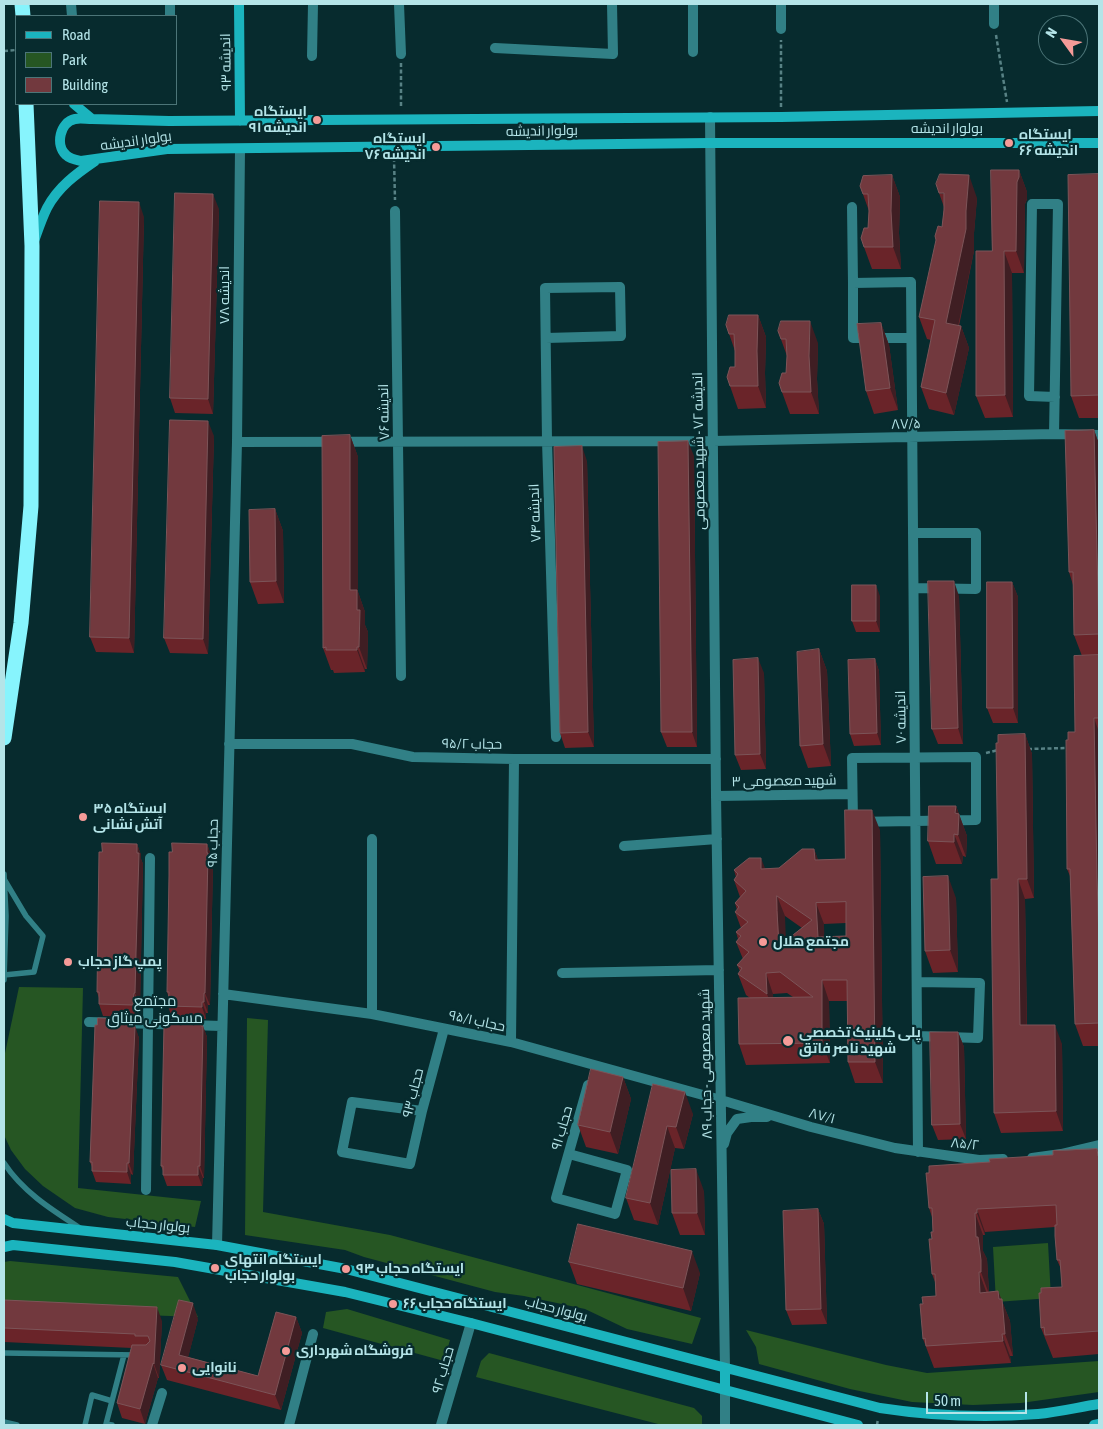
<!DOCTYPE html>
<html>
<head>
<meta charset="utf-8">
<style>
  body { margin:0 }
  #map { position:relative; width:1103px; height:1429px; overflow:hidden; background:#072b2e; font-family:"Asap Condensed",sans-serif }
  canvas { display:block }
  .frame { position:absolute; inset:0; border:5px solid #b4e4e8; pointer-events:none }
  .legend { position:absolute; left:15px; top:15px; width:162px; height:90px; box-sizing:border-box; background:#072b2e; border:1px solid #4c7578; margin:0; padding:6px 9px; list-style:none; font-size:15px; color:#b4e4e8 }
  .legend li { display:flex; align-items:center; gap:10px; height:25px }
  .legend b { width:25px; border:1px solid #4c7578 }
  .north { position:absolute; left:1038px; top:15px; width:50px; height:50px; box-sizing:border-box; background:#072b2e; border:1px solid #4c7578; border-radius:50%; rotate:302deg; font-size:14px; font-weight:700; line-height:20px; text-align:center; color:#b4e4e8 }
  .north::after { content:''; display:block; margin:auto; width:18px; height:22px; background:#f59b98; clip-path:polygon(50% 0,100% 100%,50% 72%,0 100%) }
  .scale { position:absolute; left:926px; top:1392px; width:101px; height:22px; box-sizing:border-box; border:2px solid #b4e4e8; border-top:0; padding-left:6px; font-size:15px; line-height:18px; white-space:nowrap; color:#b4e4e8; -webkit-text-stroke:4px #072b2e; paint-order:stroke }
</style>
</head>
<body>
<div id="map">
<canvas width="1103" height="1429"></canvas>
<div class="frame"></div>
<ul class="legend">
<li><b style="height:6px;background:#1bb4be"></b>Road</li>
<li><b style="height:14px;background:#265623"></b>Park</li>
<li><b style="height:14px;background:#72393e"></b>Building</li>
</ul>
<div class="north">N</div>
<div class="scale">50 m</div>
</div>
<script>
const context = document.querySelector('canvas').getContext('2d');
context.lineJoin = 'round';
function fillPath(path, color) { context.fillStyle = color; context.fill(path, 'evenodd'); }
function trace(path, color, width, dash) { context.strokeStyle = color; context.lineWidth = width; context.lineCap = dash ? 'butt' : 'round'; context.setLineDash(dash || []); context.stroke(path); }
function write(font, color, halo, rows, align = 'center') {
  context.font = font + ' "Asap Condensed",Cairo,sans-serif'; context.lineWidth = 4.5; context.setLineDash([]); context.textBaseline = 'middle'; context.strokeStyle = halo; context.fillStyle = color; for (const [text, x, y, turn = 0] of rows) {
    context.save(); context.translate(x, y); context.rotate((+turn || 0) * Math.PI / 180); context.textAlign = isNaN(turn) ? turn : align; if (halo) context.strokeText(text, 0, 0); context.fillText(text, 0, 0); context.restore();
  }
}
const green = new Path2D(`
  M19,987L83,988L78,1188L201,1201L195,1227L108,1217L75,1208L43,1186L25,1169L11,1150L4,1135V1058Z
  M247,1018L268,1020L263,1212L390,1235L701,1318L692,1344L627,1329L585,1309L524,1296L495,1292L364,1257L345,1250L245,1235Z
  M1048,1243L1051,1298L996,1302L993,1247Z
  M10,1261L178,1277L198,1317L4,1310V1262Z
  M347,1309L450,1340L444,1361L323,1328L326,1312Z
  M746,1330L886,1365L927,1373L1099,1361V1392L1021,1403L973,1405L912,1402L850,1389L759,1364L756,1347Z
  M489,1353L694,1408L702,1416V1425H662L476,1377L481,1361Z`);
const path = new Path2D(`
  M996,35L1007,102
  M4,51L16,50
  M401,63V108
  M781,107V40
  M394,158L395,200
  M1028,749L1068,748
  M986,753L998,750
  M877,1425L878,1419`);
const lane = new Path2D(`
  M4,874L6,916L4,980
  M4,879L26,916L43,936L34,972L4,975
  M4,1163C23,1192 52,1210 80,1228
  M4,1353L137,1355
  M4,1422L17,1425
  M85,1425L92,1395L112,1401
  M112,1425L106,1424L124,1355`);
const street = new Path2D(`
  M71,4L72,16
  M170,4V16
  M399,4L401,54
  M693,4V52
  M994,24V4
  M781,29V4
  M495,48L613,54L612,4
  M312,56L313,4
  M710,117L716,796L725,1368
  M852,207L853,283
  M395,211L401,676
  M546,338L621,336L620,287L545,288L547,441L556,737
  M911,338H853V283L911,282L918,1152
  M1054,434L1058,204H1032L1029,396L1055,397
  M237,442L713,441L1054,434L1099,435
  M913,533H976V589L914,588
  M229,744H352L413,757L514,759H716
  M976,757V820L853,822L852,758Z
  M716,796L852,794
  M624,846L717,839
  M562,973L719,970
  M917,982L980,983L978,1038L917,1036
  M223,994L372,1014L511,1042L721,1100L811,1127L895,1148L979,1160L1003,1159
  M372,1014V839
  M89,1022L222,1026
  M511,1042L514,759
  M422,1111L352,1102L342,1152L410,1164L422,1111L444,1029
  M724,1144L727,1133L737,1119L751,1117H767
  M569,1154L627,1170L615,1214L556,1198L588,1085
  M1032,1158L1061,1154L1099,1145
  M146,1190L150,858
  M217,1245L237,442L240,149
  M725,1390V1425
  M152,1425L162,1393
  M289,1425L313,1334
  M441,1425L471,1323`);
const secondary = new Path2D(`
  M239,4L240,121
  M74,104L92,119L169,121L781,117L1099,111
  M92,119C86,119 80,118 75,119C60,122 55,145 66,155C70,159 76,160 81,161L167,149L710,143H1099
  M34,241C38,230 42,218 47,208C58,187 76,174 95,161
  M4,1219L13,1223L217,1245L346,1269L880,1408C932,1416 986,1418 1038,1414C1059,1412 1079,1407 1099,1404
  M4,1247L13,1245L175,1262L345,1292L471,1323L858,1425
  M725,1368V1390
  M1094,1425L1099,1424`);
const highway = new Path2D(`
  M22,4L23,16
  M4,738L21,623L31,506L32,246L26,104`);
const wall = new Path2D(`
  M1019,170L1027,192V199L1025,204L1024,273H1012L1013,417L985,418L976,396L992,251Z
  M1099,174V418H1079L1071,396Z
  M892,175L900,197L899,233L901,269H872L864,247L868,228L869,211L860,186Z
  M939,193L977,198L974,233V251L959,326H961L969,348L954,415L929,409L921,387L931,340L927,339L919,317L942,227L944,207Z
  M219,209L213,414L175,413L170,398Z
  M144,217L134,653L96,652L90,637Z
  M758,315L766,337L765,373L766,408L738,409L730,386L735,367V351L726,325Z
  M881,323L889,345L898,410L874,414L866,391Z
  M778,331L818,343L817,379L819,414H790L782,392L786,373L787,356Z
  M1094,430L1099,444V1046H1083L1075,1024L1070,876L1067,869L1068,740L1075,732L1082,656L1074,635L1073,585L1069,572Z
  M350,435L358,457V592L365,612V625L368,632L367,669H365V672L334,673L333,670H331L323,648Z
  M214,436L208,654L170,653L164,638Z
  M694,456L697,747H667L661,732Z
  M587,461L594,747L565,748L560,733Z
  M275,509L283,531L284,603L258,604L250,582Z
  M1012,582L1018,597V723H993L987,708Z
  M880,596V632H856L852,621Z
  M959,596L963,744H938L932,729Z
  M819,649L827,671L831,766L808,768L800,746Z
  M875,659L879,671L881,745L854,746L850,734Z
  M764,673L766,769L741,770L735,755Z
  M1025,734L1032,754L1034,898L1025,899L1027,1025L1062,1044L1063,1131L1001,1133L994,1113L998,879V743Z
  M956,806L967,836L966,857L963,856L962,864H936L928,841Z
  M880,830L883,1083H855L848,1062L847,1001H829L830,1063L746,1065L739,1044L750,998L746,995L738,974L740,971L737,965L743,959L736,942L738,939L736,932L741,928L735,912L737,910L735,903L740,897L734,880L736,877L734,870L779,868L814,849L818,860L845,859ZM785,916L802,928L785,941ZM846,923V936L824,937V924ZM787,993L793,997H773V994Z
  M137,844L141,855V859L143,864L140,1004H138L137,1017L103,1016L99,1004V998L97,992L102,852Z
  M207,844L211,855V860L213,864L210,1005H208V1013H206V1019L172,1018L168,1006L169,998L167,992Z
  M956,898L958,972L933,973L925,951Z
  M201,1021L207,1037L204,1178H203L202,1186H167L163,1175V1171L161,1166Z
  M137,1030V1033L139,1038L133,1175L131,1174V1184L96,1182L92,1171V1167L90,1162Z
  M958,1032L964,1047L966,1139L938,1140L932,1125Z
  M623,1077L631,1099L618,1154L586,1147L578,1125Z
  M653,1084L693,1114L684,1149L675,1148L658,1225L634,1220L626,1198Z
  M1097,1149L1099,1154V1354L1053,1358L1041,1328V1293L1062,1287L1061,1269L1057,1260L1055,1227L985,1232V1235H983V1251L987,1259L989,1292L998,1291L1010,1321L1013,1356H1010L1011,1363L934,1368L923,1339V1304L936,1296L935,1282L932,1274V1239L933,1232L932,1217L929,1208L990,1162L1053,1155Z
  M704,1191L705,1235H680L672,1213Z
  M818,1209L824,1224L827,1324L792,1325L786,1310Z
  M569,1262L700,1273L691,1311L577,1284Z
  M4,1300L162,1321L159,1378H158L145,1424L122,1418L117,1403L132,1348L4,1342Z
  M296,1317L302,1333L281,1410L167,1380L161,1365L198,1319L188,1357L258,1376Z`);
const shadedWall = new Path2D(`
  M1019,170L1027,192V199L1025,204L1024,273L1016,251L1017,182Z
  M892,175L900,197L899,233L901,269L893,247L891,211Z
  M969,175L977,198L974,233V251L954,345L946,323L966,211Z
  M213,194L219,209L213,414L208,399Z
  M139,202L144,217L134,653L129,638Z
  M1004,251L1012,273L1013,417L1005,395Z
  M758,315L766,337L765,373L766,408L758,386L757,351Z
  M810,321L818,343L817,379L819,414L811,392L809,356Z
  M881,323L889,345L898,410L890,388Z
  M961,326L969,348L954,415L946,393Z
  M208,421L214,436L208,654L203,639Z
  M1094,430L1099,444V627Z
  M350,435L358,457V592L365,612V625L368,632L367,669L359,647L350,590Z
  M688,441L694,456L697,747L692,732Z
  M582,446L587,461L594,747L588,732Z
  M275,509L283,531L284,603L276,581Z
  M954,581L959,596L963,744L958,728Z
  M1012,582L1018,597V723L1013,708Z
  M876,585L880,596V632L876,621Z
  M357,647L365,669V672L357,650Z
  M819,649L827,671L831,766L823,744Z
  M758,658L764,673L766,769L760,754Z
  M875,659L879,671L881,745L877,733Z
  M1094,718L1099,732V942L1097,877Z
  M1025,734L1032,754L1034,898L1027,879Z
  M956,806L967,836L966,857L958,835L955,813Z
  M872,810L880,830L883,1083L875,1062Z
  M954,834L963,856L962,864L954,842Z
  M137,844L141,855V859L143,864L140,1004L135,993Z
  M207,844L211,855V860L213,864L210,1005L205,993Z
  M814,849L822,870L815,860Z
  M761,858L769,878L761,869Z
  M948,876L956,898L958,972L950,950Z
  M1018,879L1025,899L1027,1045L1020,1025Z
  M777,896L785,916L787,967L779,946Z
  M816,903L824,924L825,958L818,937Z
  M766,973L773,994L775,1014L767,994Z
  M822,980L829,1001L830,1063L822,1043Z
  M134,993L138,1004L137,1017L133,1005Z
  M204,993L208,1005V1013L204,1002Z
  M202,1002L206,1013V1019L202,1007Z
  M133,1019L139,1038L133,1175L129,1163Z
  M201,1021L207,1037L204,1178L200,1166Z
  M1055,1025L1062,1044L1063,1131L1056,1111Z
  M958,1032L964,1047L966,1139L960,1124Z
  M623,1077L631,1099L618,1154L610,1132Z
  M685,1092L693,1114L684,1149L676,1127Z
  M667,1126L675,1148L658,1225L650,1203Z
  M127,1163L131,1174V1184L127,1172Z
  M198,1166L203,1178L202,1186L198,1175Z
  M696,1169L704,1191L705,1235L697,1213Z
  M818,1209L824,1224L827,1324L821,1309Z
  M977,1209L985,1232V1235L977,1213Z
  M975,1213L983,1235V1251L987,1259L989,1294L981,1272L976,1237Z
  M692,1251L700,1273L691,1311L683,1288Z
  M979,1272L987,1294L980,1293Z
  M998,1291L1010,1321L1013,1356L1005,1334L999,1299Z
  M193,1303L198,1319L185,1370L179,1355Z
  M157,1307L162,1321L159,1378L154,1364Z
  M296,1317L302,1333L281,1410L275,1395Z
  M1002,1334L1010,1356L1011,1363L1003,1341Z
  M153,1363L158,1378L145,1424L140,1409Z`);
const building = new Path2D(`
  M991,170H1019V177L1017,182L1016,251H1004L1005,395L976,396V251H992Z
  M940,174L969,175L966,211V229L946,323L961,326L946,393L921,387L935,320L919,317L936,240L935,236L938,226L942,227L944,210V193H939L936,184Z
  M1099,174V395L1071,396L1068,175Z
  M892,175L891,211L893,247H864L861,238L864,228H868L869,211L868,194H863L860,186L863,176Z
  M175,193L213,194L208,399L170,398Z
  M100,201L139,202L129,638L90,637Z
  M729,315H758L757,351L758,386H730L727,377L730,367H735V351L734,334H729L726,325Z
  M781,321H810L809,356L811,392H782L779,383L782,373H786L787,356L786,339H781L778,331Z
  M881,323L890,388L866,391L857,324Z
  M170,420L208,421L203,639L164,638Z
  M1094,430L1099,634L1074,635L1073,572H1069L1065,431Z
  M350,435V590H357V610H360L359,647H357V650H326V647L323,648L322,436Z
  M688,441L692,732H661L658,442Z
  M582,446L588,732L560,733L554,447Z
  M275,509L276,581L250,582L249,510Z
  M928,581H954L958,728L932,729Z
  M987,582H1012L1013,708H987Z
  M852,585H876V621H852Z
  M819,649L823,744L800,746L797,652Z
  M1099,655V718H1094L1097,877L1099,942V1023L1075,1024L1070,869H1067L1066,740H1068V732H1075L1074,656Z
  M758,658L760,754L735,755L733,660Z
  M875,659L877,733L850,734L848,660Z
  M1025,734L1027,879H1018L1020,1025H1055L1056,1111L994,1113L991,879H998L996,743H998V735Z
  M929,806H956L955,813L959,814L958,835L954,834V842L928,841Z
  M845,810H872L875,1062H848L847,980H822V1043L739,1044L738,998L813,997L780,972L766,973L767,994L738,974L742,968L737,965L749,952L736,942L741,936L736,932L748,922L735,912L739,907L735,903L746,891L734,880L738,874L734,870L749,858H761V869L779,868L802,849H814L815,860L845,859ZM777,896L812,920L779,946L777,911ZM846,902V936L818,937L816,903Z
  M102,843L137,844V853H139L136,953L135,993H134L133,1005L99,1004V992H97L99,852H102Z
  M172,843L207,844V853H208L205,993H204V1002H202V1007L168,1006L169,992H167L169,875V852H172Z
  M948,876L950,950L925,951L923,877Z
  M98,1018L133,1019L132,1027H135L129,1163H127V1172L92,1171V1162H90L95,1025H97Z
  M166,1020L201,1021V1026H203L200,1166H198V1175H163V1166H161L164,1025L166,1026Z
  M930,1032H958L960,1124L932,1125Z
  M591,1069L623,1077L610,1132L578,1125Z
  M653,1084L685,1092L676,1127L667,1126L650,1203L626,1198Z
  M1097,1149L1098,1156H1099V1331L1045,1335L1044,1327L1041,1328L1039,1293H1041V1288L1062,1287L1060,1260H1057L1055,1236V1225H1057L1056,1205L977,1209V1213H975L976,1237H978L981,1260V1272H979L980,1293L998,1291L999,1299H1002L1005,1334H1002L1003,1341L926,1346L925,1338L923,1339L920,1304H923L922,1297L936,1296L935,1274H932L930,1250L929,1239H932L931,1232H933L932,1208H929L927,1184L926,1173H929V1166L990,1162L989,1159L1053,1155V1151Z
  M696,1169L697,1213H672L671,1170Z
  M818,1209L821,1309L786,1310L783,1211Z
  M578,1224L692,1251L683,1288L569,1262Z
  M4,1300L157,1307L154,1364L153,1363L140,1409L117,1403L132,1345H146L150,1341L148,1336H135V1334L4,1328Z
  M179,1300L193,1303L179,1355L258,1376L276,1312L296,1317L275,1395L161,1365Z`);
const markers = [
  [317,120,5,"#f59b98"],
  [1009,143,5,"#f59b98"],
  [436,147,5,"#f59b98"],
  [83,817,5,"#f59b98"],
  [763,942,5,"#f59b98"],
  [68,962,5,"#f59b98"],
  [788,1041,6,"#f59b98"],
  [215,1268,5,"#f59b98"],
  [346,1269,5,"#f59b98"],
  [393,1304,5,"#f59b98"],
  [286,1351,5,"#f59b98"],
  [182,1368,5,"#f59b98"]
];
const streetNames = [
  ["اندیشه ۹۳",226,62,-91],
  ["بولوار اندیشه",947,129],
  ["بولوار اندیشه",542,131,-1],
  ["بولوار اندیشه",136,141,-8],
  ["اندیشه ۷۸",225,295,-90],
  ["اندیشه ۷۶",384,412,-91],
  ["۸۷/۵",906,424,-1],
  ["اندیشه ۷۲ - شهید معصومی",699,451,-91],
  ["اندیشه ۷۴",535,513,-92],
  ["اندیشه ۷۰",901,717,-91],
  ["حجاب ۹۵/۲",472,744,1],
  ["شهید معصومی ۳",784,781,-1],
  ["حجاب ۹۵",213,843,-89],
  ["حجاب ۹۵/۱",477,1021,12],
  ["شهید معصومی - حجاب ۸۹",706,1064,-91],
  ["حجاب ۹۳",413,1093,-76],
  ["۸۷/۱",822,1116,15],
  ["حجاب ۹۱",562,1128,-74],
  ["۸۵/۲",965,1144,6],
  ["بولوار حجاب",158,1225,6],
  ["بولوار حجاب",556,1309,15],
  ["حجاب ۹۲",443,1370,-74]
];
const poiNames = [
  ["ایستگاه",307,112,"right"],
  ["اندیشه ۹۱",307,128,"right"],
  ["ایستگاه",1019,135],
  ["اندیشه ۶۶",1019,151],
  ["ایستگاه",426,139,"right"],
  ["اندیشه ۷۶",426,155,"right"],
  ["ایستگاه ۳۵",93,809],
  ["آتش نشانی",93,825],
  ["مجتمع هلال",773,942],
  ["پمپ گاز حجاب",78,962],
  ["پلی کلینیک تخصصی",799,1033],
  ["شهید ناصر فاتق",799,1049],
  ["ایستگاه انتهای",225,1260],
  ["بولوار حجاب",225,1276],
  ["ایستگاه حجاب ۹۳",356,1269],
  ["ایستگاه حجاب ۶۶",403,1304],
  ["فروشگاه شهرداری",296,1351],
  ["نانوایی",192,1368]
];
const neighbourhoodNames = [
  ["مجتمع",155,1001],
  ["مسکونی میثاق",155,1018]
];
fillPath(green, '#265623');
trace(path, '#588285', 2.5, [4, 2.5]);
trace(lane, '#318086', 5.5);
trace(street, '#318086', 10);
trace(secondary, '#1bb4be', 10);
trace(highway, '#87f4fd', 15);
fillPath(wall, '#6a2429');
fillPath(shadedWall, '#3f1e23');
fillPath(building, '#72393e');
trace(building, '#7c5458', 1);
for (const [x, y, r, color] of markers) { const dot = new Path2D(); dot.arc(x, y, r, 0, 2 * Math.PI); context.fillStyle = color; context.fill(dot); trace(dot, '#072b2e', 2); }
write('14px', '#b4e4e8', '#072b2e', streetNames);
write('bold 14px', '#b4e4e8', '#072b2e', poiNames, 'left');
write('15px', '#b4e4e8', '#072b2e', neighbourhoodNames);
</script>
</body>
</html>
